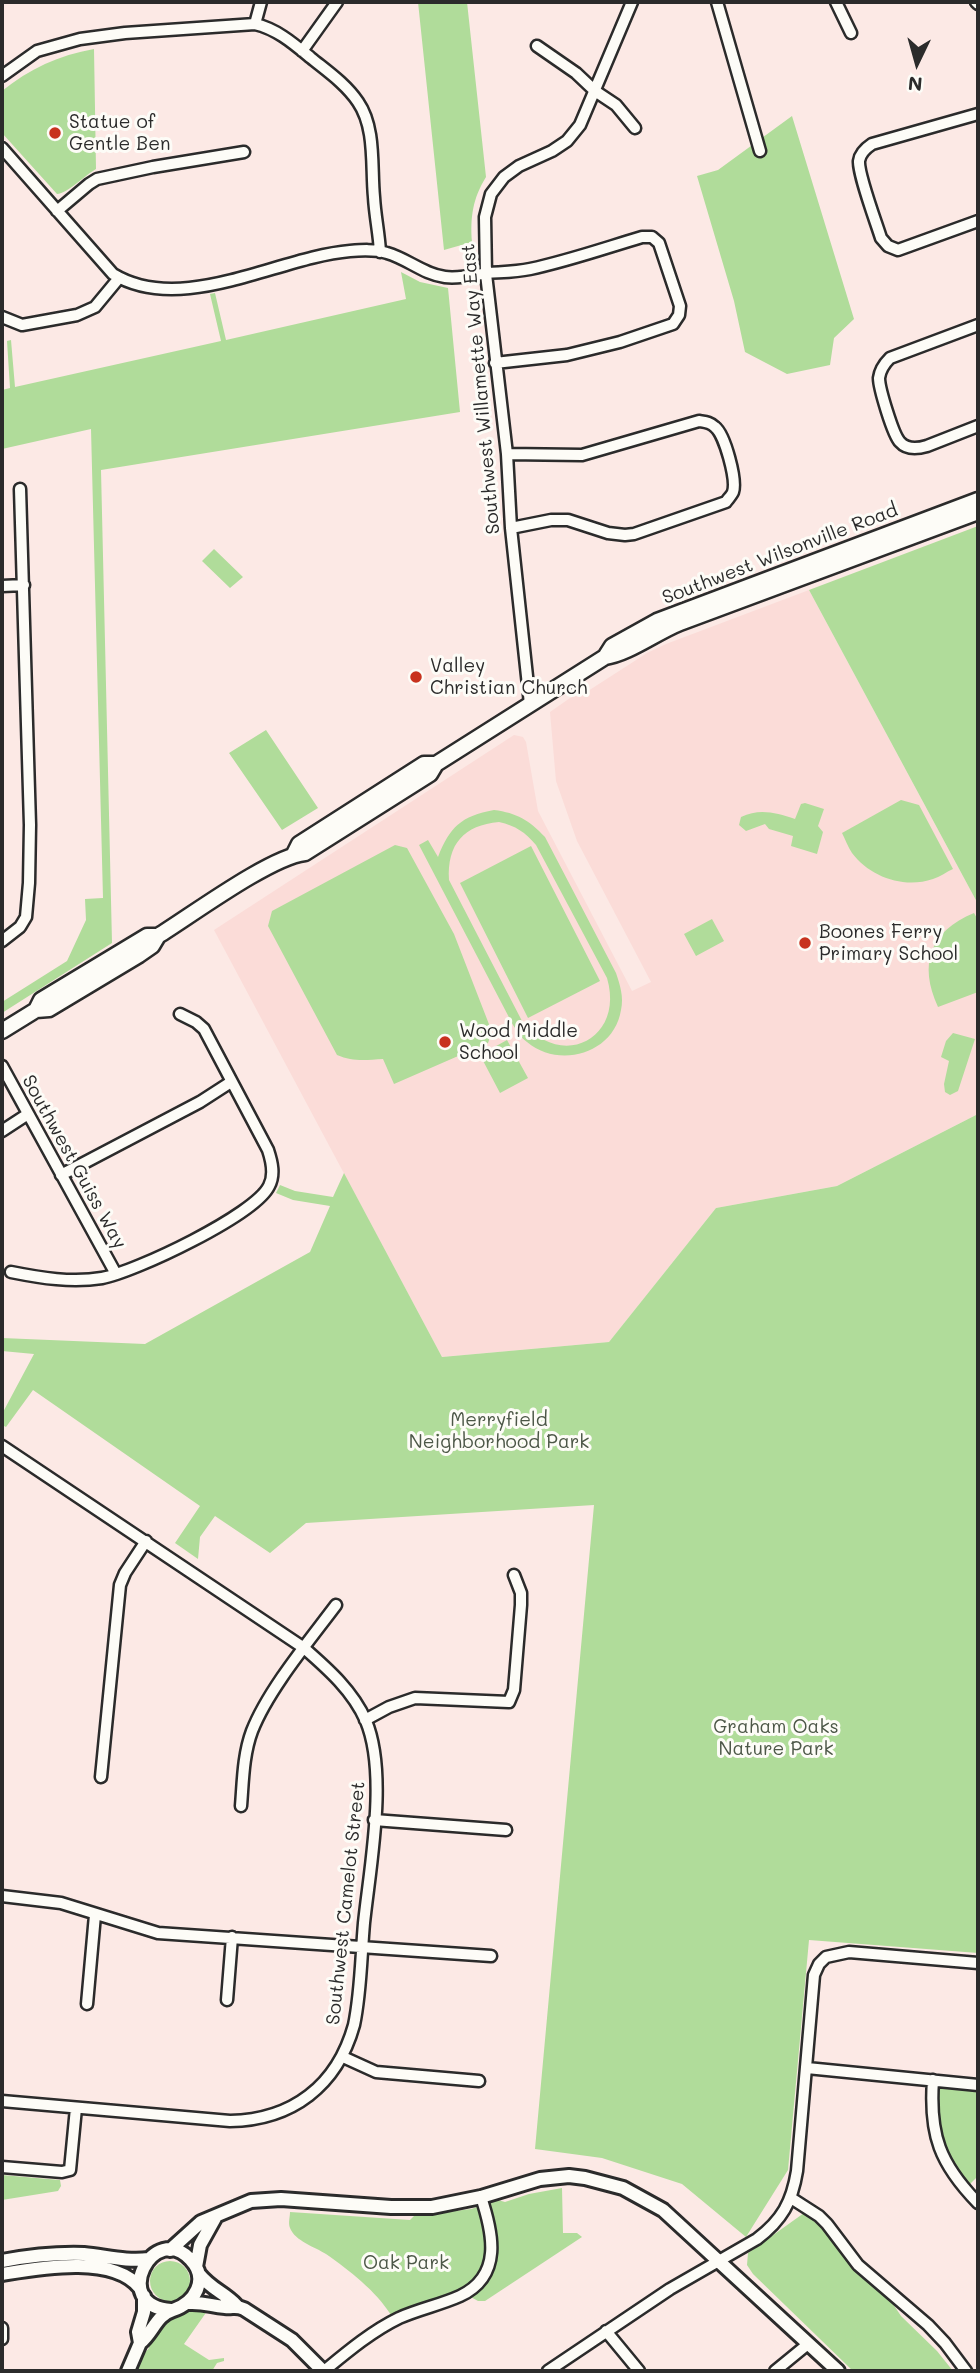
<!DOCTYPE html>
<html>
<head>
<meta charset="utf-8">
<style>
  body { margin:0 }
  #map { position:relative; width:980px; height:2373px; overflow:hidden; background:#fce9e5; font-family:Mali,sans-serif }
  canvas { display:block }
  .frame { position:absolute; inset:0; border:4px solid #2b2b2b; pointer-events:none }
  .north { position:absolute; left:882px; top:28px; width:70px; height:70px; -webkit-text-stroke:5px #fdfcf7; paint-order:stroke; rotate:185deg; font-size:19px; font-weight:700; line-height:28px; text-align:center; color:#2b2b2b }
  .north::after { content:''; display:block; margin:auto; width:24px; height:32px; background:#2b2b2b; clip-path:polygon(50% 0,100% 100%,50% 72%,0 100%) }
</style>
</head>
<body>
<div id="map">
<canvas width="980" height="2373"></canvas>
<div class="frame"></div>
<div class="north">N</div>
</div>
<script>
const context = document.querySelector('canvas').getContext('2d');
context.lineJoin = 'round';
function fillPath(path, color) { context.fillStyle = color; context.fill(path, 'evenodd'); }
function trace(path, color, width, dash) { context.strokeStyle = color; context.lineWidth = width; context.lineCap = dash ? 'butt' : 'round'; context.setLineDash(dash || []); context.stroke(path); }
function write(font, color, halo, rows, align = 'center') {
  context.font = font + ' Mali,sans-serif'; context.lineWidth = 6; context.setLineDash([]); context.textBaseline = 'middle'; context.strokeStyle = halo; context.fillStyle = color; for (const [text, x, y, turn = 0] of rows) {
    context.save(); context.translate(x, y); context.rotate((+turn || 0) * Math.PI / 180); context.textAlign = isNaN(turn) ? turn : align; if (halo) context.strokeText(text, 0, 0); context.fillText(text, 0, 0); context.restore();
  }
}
const built = new Path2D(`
  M809,590L978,904V1114L837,1186L716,1208L609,1342L442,1357L214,930L514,735L523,737L526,742L538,811L632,991L651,982L577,841L556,781L550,712L570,698L588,691L647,653L666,644Z`);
const green = new Path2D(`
  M418,2H467L486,177C473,198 470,217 472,242L444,250Z
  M94,49L96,169C84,176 68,193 57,194L2,133V91C29,69 59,55 94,49Z
  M792,116L854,319L834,338L830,365L787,374L745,352L734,301L697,176L718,170Z
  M401,272L420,282L448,288L460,412L101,470L112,943L2,1013V1002L67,961L86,920L85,899L103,898L91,429L2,449V390L10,388L7,341L11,340L15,387L221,341L210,294L215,293L226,340L406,299Z
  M978,526V904L809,590Z
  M214,549L243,577L230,588L202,561Z
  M266,730L318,808L282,830L229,753Z
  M901,800L919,805L953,869C946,872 940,877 933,879C904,889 870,877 852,853C848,847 845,839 842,833Z
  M805,803L824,809L818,826L823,832L817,854L791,846L793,836L769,829L765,824L746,831L739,825L741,817C760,808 776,813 795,819L801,804Z
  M494,810C517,813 529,820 545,837L616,973C620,985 624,997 621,1010C614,1054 559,1069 527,1042C521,1038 517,1031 513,1025L419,845L428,840L438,857C450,827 461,816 494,810ZM499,822C516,826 525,832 536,845L607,978C625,1039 561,1071 522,1021L449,880C447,844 464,825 499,822Z
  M395,845L407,848L454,934L492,1032L488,1043L394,1084L383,1059C366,1060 353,1062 337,1055L268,926L272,911Z
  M531,846L600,981L528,1018L460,883Z
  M974,913L978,920V992L938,1007C918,964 930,931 974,913Z
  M712,919L724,941L696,956L684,934Z
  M953,1033L975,1039L958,1091L950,1095L945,1092L944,1084L949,1061L941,1057L946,1041Z
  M507,1040L528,1078L500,1093L480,1055Z
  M978,1114V1953L809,1940L788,2170L746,2237L682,2184L602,2158L535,2149L594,1505L306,1523L270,1553L215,1516L200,1537L198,1559L175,1543L200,1506L33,1390L6,1427L2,1425V1414L34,1354L2,1351V1338L145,1344L310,1252L330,1206L293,1200L276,1193L280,1185L295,1191L333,1197L344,1173L442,1357L609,1342L716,1208L837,1186Z
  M933,2080L978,2085V2176L965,2189L943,2158Z
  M2,2175L60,2180L61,2186L58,2191L2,2200Z
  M562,2188L563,2233H577L582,2237L485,2301H478L458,2290L391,2315C376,2291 349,2270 326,2254C315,2247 295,2241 290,2228C288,2223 290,2217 290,2212L410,2220L414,2216L471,2209L498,2200L505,2202L529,2194Z
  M804,2213L822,2228L852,2267L891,2301L901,2316L937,2351L953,2371H853L753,2274L747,2265L748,2253Z
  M150 2281a20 20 0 1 1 40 0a20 20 0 1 1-40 0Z
  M210,2307L184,2344L209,2360L224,2358V2361L217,2363L212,2371H137L143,2355L149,2348C148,2320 187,2308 210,2307Z`);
const minor = new Path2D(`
  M717,2L760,151
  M836,2L851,33
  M976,2L978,4
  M255,24L261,2
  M537,46L576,73L595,91L616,105L635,128
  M302,51L337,2
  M2,76L37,51L80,39L125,33L255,24C277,29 294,44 311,58C327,71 346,84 358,102C376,128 371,167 374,197C375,216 379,233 380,252
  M978,114L872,144C866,148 860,153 859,161C858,174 876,222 881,238L888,246L898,250L978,221
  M2,148L113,274C182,316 278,257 350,251C362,250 375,249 387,253C408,259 423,274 445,277C459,279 474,275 488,273C502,272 516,272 530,269C568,261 605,248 642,237H652L659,243L680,306L679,315L673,324L620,342L567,355L495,363
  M57,211L89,184L97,179L153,167L244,152
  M2,317L22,325L77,315L95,307L119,278
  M978,325L890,358C885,363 880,370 879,378C879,388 893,435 900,442C907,450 917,449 927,446L978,426
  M507,454L582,455L699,421C705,422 710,422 715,427C725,435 737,480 733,492C732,495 727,500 726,502L634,534L625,535L608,533L568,520H551L511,528
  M2,586L24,585
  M530,704L511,528L507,454L486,274L485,217L491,194L504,177L519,166L552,151L567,141L580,125L632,2
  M2,941L20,927L26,917L29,883L30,825L20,489
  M2,1066L116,1274
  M2,1131L28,1114
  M61,1175L200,1102L231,1082
  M11,1272C41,1278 72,1283 102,1278C135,1272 255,1215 269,1186C275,1175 272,1162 268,1150L204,1029L196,1022L180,1014
  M2,1446L304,1648C328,1669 353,1691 366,1721C388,1774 370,1866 364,1923C361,1957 361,1992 354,2025C337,2086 292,2120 230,2121L2,2101
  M365,1720L389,1707L415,1698L509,1702L514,1690L521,1605V1593L514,1575
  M101,1777L120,1585L125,1573L146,1541
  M241,1806C243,1782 243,1755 252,1731C268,1690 309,1641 336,1605
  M374,1820L506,1830
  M2,1896L61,1903L158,1933L491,1956
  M227,2000L232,1937
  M87,2004L95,1915
  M343,2057L376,2072L479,2081
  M807,2068L978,2085
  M933,2080C929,2135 940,2164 978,2203
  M2,2167L62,2172L70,2170L76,2108
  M791,2198L819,2216L827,2224L858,2265L928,2325L945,2343L966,2371
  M2,2328V2339
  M606,2331L639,2371
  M324,2371C347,2352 372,2331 399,2318C419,2309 440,2305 460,2296C503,2276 493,2233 481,2197
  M548,2371L670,2289L757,2239C782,2220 792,2202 797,2171L814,1975L819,1964L826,1957L849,1952L978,1963
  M775,2371L808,2344`);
const tertiary = new Path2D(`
  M170,2250L201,2222L251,2201L281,2199L391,2207H432L481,2197L540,2179L569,2176L585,2178L623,2188L663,2210L838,2371
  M2,2261C29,2256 56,2253 84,2254C106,2256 126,2262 149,2259
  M196,2267L200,2245L215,2218
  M2,2274C39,2268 113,2254 140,2288
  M199,2274C212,2290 224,2292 237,2306
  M188,2303C206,2302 210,2306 225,2307C233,2308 236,2305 244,2309L292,2340L323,2371
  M140,2343C153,2333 156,2315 173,2310C195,2303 209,2279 191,2260C154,2219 108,2306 171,2310
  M128,2371L140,2343L138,2332L144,2312V2296`);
const secondary = new Path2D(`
  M605,657L612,646L657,621L978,500
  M294,854L299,844L424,764H436
  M36,1010L41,1000L147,936H158
  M2,1031L36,1010L49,1009L139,955L152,946L158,936C192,915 270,857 305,853L430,774L436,764L605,657C628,654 657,632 680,623L978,512`);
const markers = [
  [55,133,7,"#c8321e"],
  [416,677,7,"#c8321e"],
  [805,943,7,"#c8321e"],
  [445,1042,7,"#c8321e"]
];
const poiNames = [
  ["Statue of",69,122],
  ["Gentle Ben",69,144],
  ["Valley",430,666],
  ["Christian Church",430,688],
  ["Boones Ferry",819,932],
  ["Primary School",819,954],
  ["Wood Middle",459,1031],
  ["School",459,1053]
];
const streetNames = [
  ["Southwest Willamette Way East",481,389,-95],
  ["Southwest Wilsonville Road",780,554,-21],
  ["Southwest Guiss Way",74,1162,61],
  ["Southwest Camelot Street",346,1903,-84]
];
const parkNames = [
  ["Merryfield",499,1420],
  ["Neighborhood Park",499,1442],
  ["Graham Oaks",776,1727],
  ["Nature Park",776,1749],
  ["Oak Park",406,2263]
];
fillPath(built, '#fbdcd8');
fillPath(green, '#b0dc9a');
trace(minor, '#2b2b2b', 15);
trace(tertiary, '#2b2b2b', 18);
trace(secondary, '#2b2b2b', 19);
trace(minor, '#fdfcf7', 10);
trace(tertiary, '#fdfcf7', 12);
trace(secondary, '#fdfcf7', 14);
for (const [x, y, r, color] of markers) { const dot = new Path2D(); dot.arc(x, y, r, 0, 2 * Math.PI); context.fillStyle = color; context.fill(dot); trace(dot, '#fdfcf7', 2.5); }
write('19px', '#2b2b2b', '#fdfcf7', poiNames, 'left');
write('19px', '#2b2b2b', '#fdfcf7', streetNames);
write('19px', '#4c5747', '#fdfcf7', parkNames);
</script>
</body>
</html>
